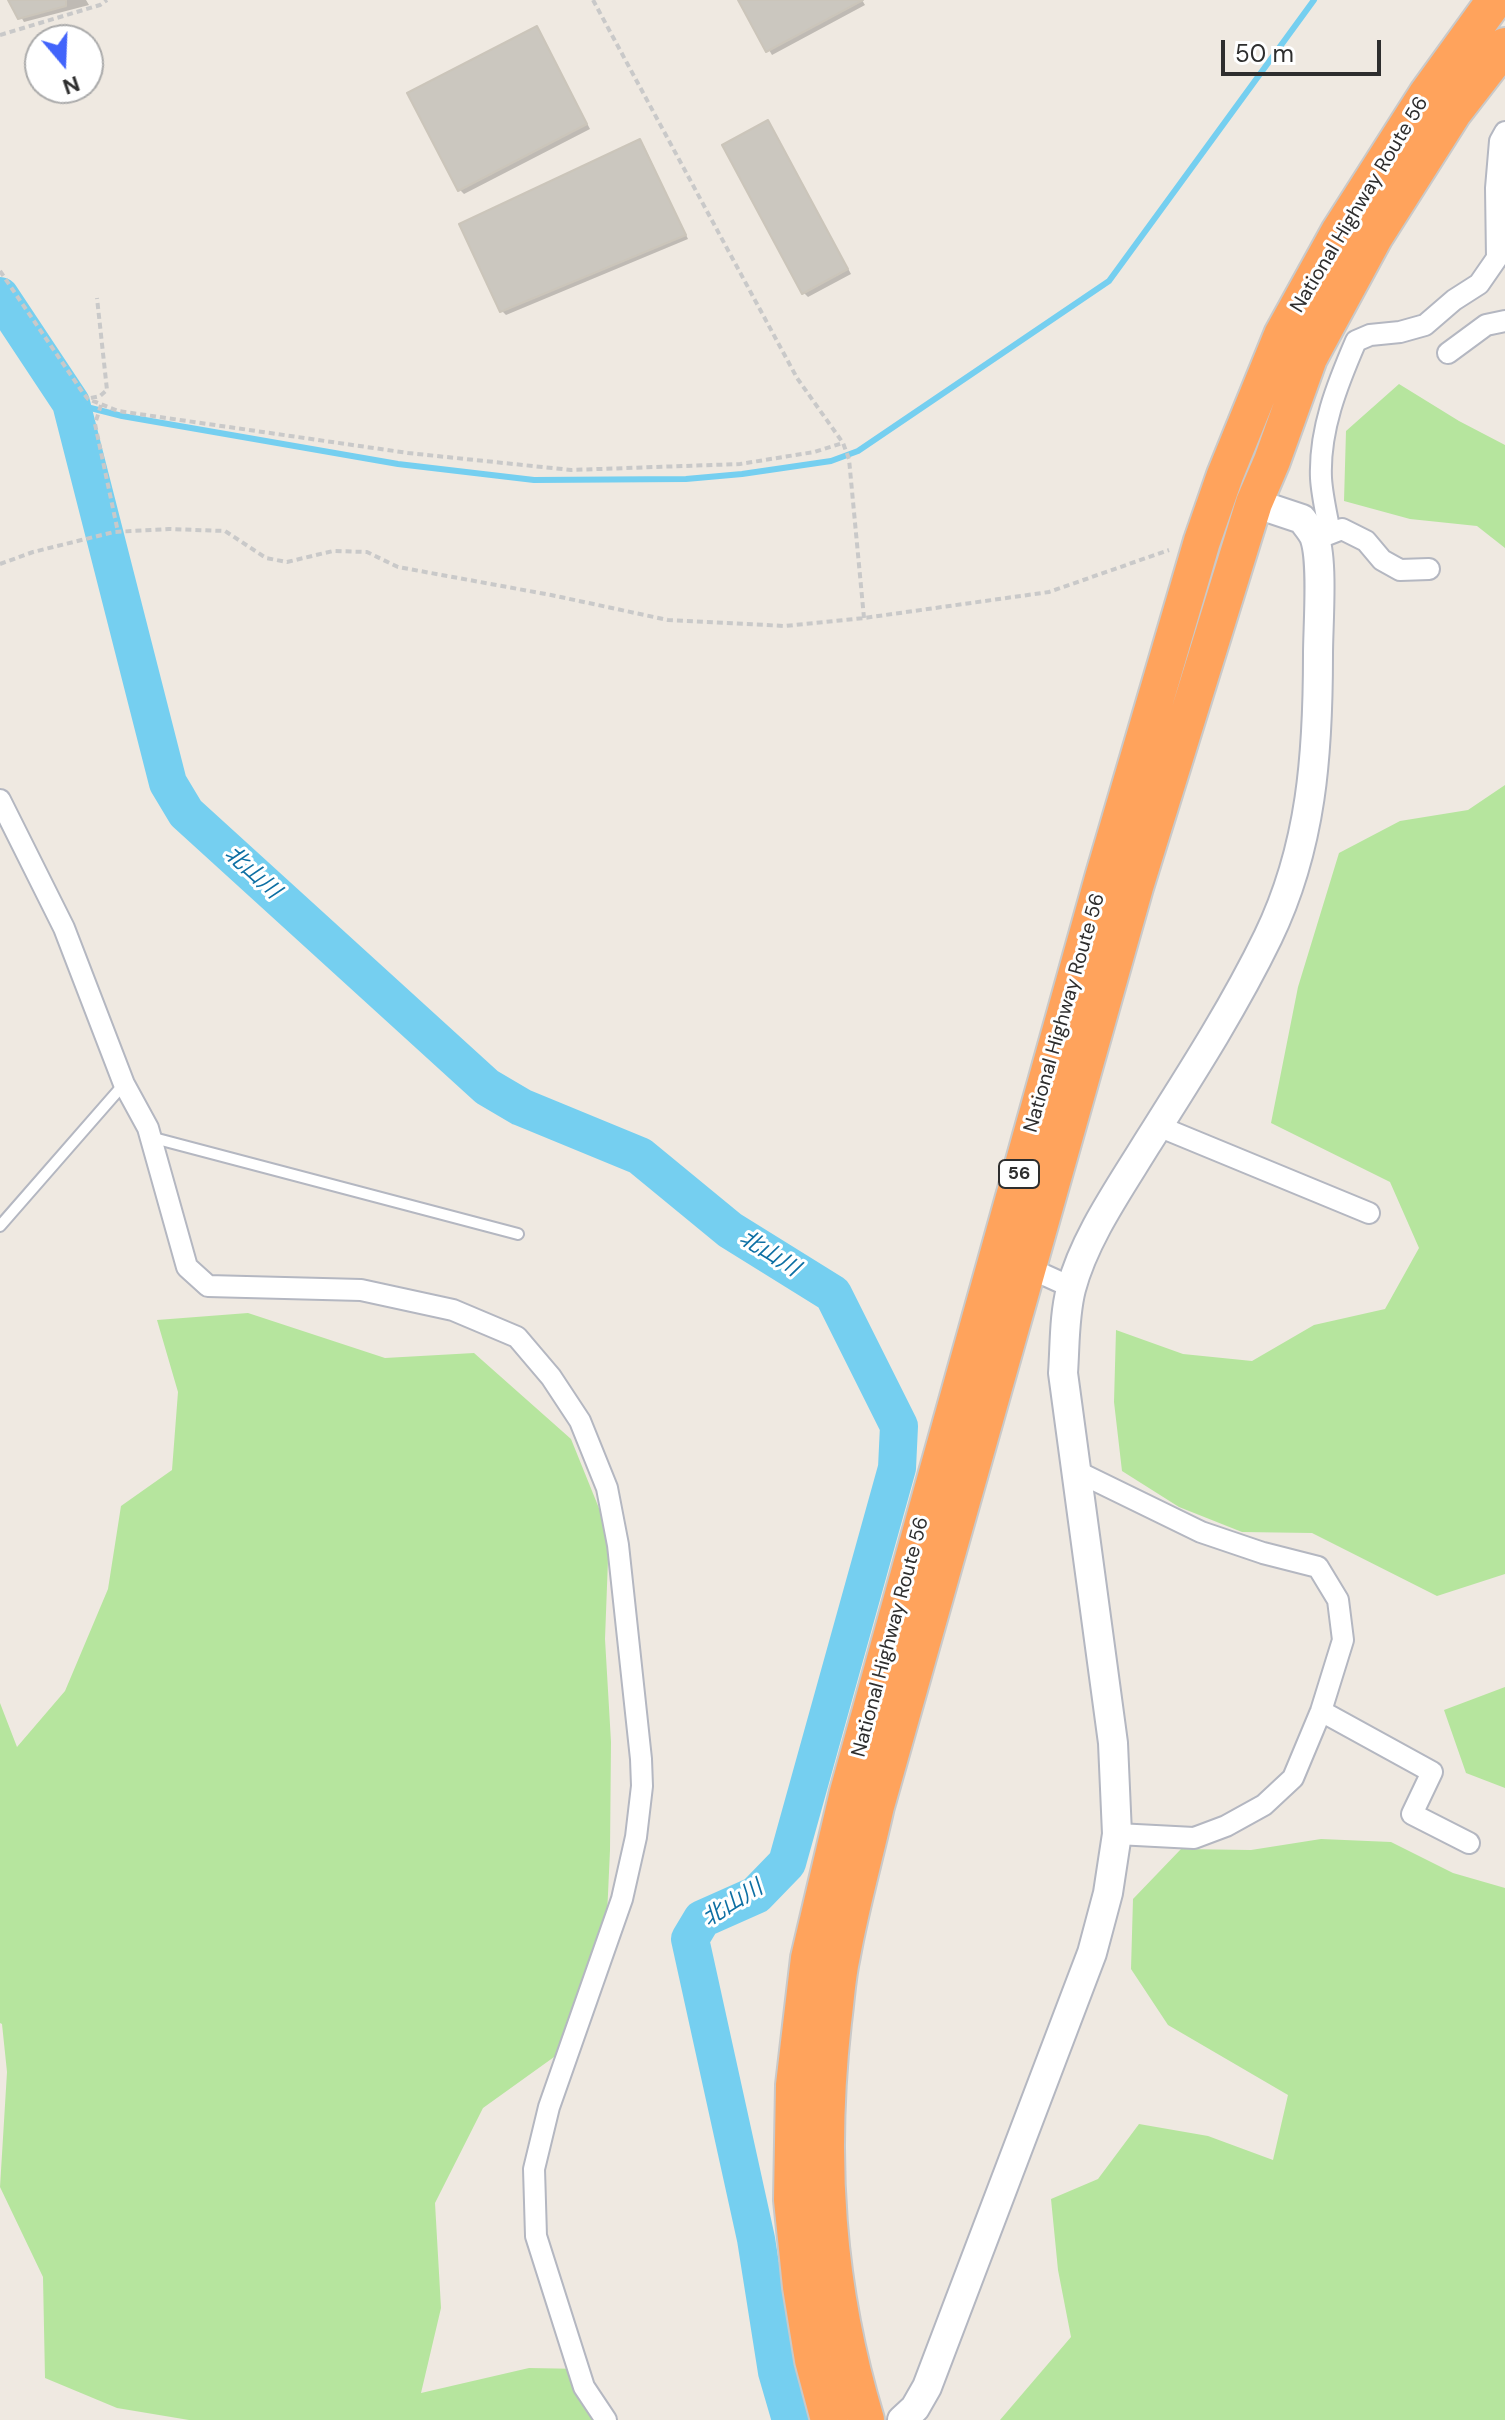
<!DOCTYPE html>
<html>
<head>
<meta charset="utf-8">
<style>
  body { margin:0 }
  #map { position:relative; width:1505px; height:2420px; overflow:hidden; background:#efe9e1; font-family:"DM Sans",sans-serif }
  canvas { display:block }
  .north { position:absolute; left:24px; top:24px; width:80px; height:80px; box-sizing:border-box; background:#fff; border:2px solid #ababab; border-radius:50%; rotate:161deg; font-size:22px; font-weight:700; line-height:32px; text-align:center; color:#2e2e2e }
  .north::after { content:''; display:block; margin:auto; width:28px; height:36px; background:#4264fb; clip-path:polygon(50% 0,100% 100%,50% 72%,0 100%) }
  .scale { position:absolute; left:1221px; top:40px; width:160px; height:36px; box-sizing:border-box; border:4px solid #2e2e2e; border-top:0; padding-left:10px; font-size:24px; line-height:28px; white-space:nowrap; color:#2e2e2e; -webkit-text-stroke:6px #fff; paint-order:stroke }
</style>
</head>
<body>
<div id="map">
<canvas width="1505" height="2420"></canvas>
<div class="north">N</div>
<div class="scale">50 m</div>
</div>
<script>
const context = document.querySelector('canvas').getContext('2d');
context.lineJoin = 'round';
function fillPath(path, color) { context.fillStyle = color; context.fill(path, 'evenodd'); }
function trace(path, color, width, dash) { context.strokeStyle = color; context.lineWidth = width; context.lineCap = dash ? 'butt' : 'round'; context.setLineDash(dash || []); context.stroke(path); }
function write(font, color, halo, rows, align = 'center') {
  context.font = font + ' "DM Sans","Noto Sans JP",sans-serif'; context.lineWidth = 6; context.setLineDash([]); context.textBaseline = 'middle'; context.strokeStyle = halo; context.fillStyle = color; for (const [text, x, y, turn = 0] of rows) {
    context.save(); context.translate(x, y); context.rotate((+turn || 0) * Math.PI / 180); context.textAlign = isNaN(turn) ? turn : align; if (halo) context.strokeText(text, 0, 0); context.fillText(text, 0, 0); context.restore();
  }
}
const green = new Path2D(`
  M1399,384L1459,421L1505,445V548L1477,526L1410,519L1344,501L1346,431Z
  M1505,785V1574L1437,1596L1312,1533L1242,1532L1179,1507L1122,1471L1114,1402L1116,1330L1183,1354L1252,1361L1314,1325L1385,1309L1419,1248L1390,1182L1271,1123L1298,987L1339,853L1400,821L1468,810Z
  M248,1313L385,1358L474,1353L571,1439L609,1533L605,1639L611,1742L610,1850L606,1938L568,2047L483,2108L435,2203L441,2308L421,2393L529,2368L585,2369L599,2420H189L117,2408L45,2378L43,2277L0,2187L7,2072L2,2024L0,2023V1703L17,1747L65,1691L108,1589L121,1506L172,1470L178,1392L157,1320Z
  M1505,1687V1788L1466,1773L1444,1710Z
  M1321,1839L1391,1842L1453,1873L1505,1888V2420H1000L1071,2337L1058,2270L1051,2199L1098,2179L1139,2124L1208,2136L1273,2160L1288,2095L1168,2025L1131,1969L1133,1899L1181,1849L1251,1850Z`);
const shadow = new Path2D(`
  M11,0H86L89,5L24,22Z
  M740,0H862L865,5L772,55Z
  M536,29L540,33L590,129L464,194L460,190Z
  M768,123L851,274L808,297L804,293Z
  M640,142L644,146L688,239L506,315L502,311Z`);
const stream = new Path2D(`
  M71,403L122,416L398,464L534,480L686,479L742,474L831,461L858,451L1109,281L1314,0`);
const river = new Path2D(`
  M0,296L71,403L168,783L186,813L487,1087L521,1107L640,1156L730,1230L833,1294L899,1426L897,1468L787,1863L756,1895L702,1919L690,1939L756,2239L777,2372L791,2420`);
const building = new Path2D(`
  M8,0H66V6L18,19Z
  M738,0H863L766,52Z
  M537,26L587,124L458,191L407,93Z
  M768,120L848,269L802,294L722,145Z
  M640,139L686,235L500,312L459,224Z`);
const path = new Path2D(`
  M593,0L797,378L843,443L849,459L864,618
  M0,35L100,5L107,0
  M0,271L81,390L88,399L118,411L408,453L571,470L740,464L814,452L843,443
  M91,398L100,396L107,390L97,298
  M101,405L95,424L118,532
  M0,564L33,552L114,532L169,529L225,531L266,558L287,562L333,551L367,552L398,567L551,595L668,620L785,626L864,618L1049,592L1169,550`);
const lane = new Path2D(`
  M150,1137L518,1234
  M0,1226L124,1084`);
const street = new Path2D(`
  M1448,353L1486,325L1505,321
  M1330,533C1327,516 1322,496 1321,478C1319,430 1337,385 1356,341L1370,335L1400,332L1425,325L1454,300L1479,284L1497,258L1496,188L1500,141L1505,132
  M1319,538L1342,529L1366,541L1382,560L1400,570L1429,569
  M0,800L64,928L124,1084L148,1128L187,1267L208,1286L361,1290L453,1310L517,1337L551,1377L580,1421L607,1488L618,1545L641,1759L642,1786L636,1837L622,1899L549,2107L534,2169L536,2236L584,2387L606,2420
  M1158,1126L1369,1213
  M1019,1267L1029,1268L1071,1287
  M1076,1471L1201,1532L1263,1553L1318,1567L1338,1600L1343,1640L1321,1711L1293,1778L1264,1805L1226,1826L1194,1838L1117,1834
  M1321,1711L1432,1772L1412,1814L1469,1843`);
const secondary = new Path2D(`
  M902,2420L915,2408L927,2387L1092,1953L1108,1893L1117,1834L1113,1743L1063,1373C1065,1345 1064,1316 1071,1289C1084,1239 1119,1189 1146,1145C1189,1077 1233,1009 1268,937C1312,846 1318,753 1318,654C1318,627 1323,563 1315,539C1313,532 1306,525 1302,519L1254,503`);
const highway = new Path2D(`
  M829,2420L813,2360L801,2287L792,2200L794,2085L809,1958L848,1792L1103,878L1202,541L1225,475L1282,335L1339,232L1427,94L1495,0
  M866,2420C826,2288 818,2158 833,2022C836,2000 837,1977 842,1955C851,1905 865,1856 876,1806L1135,887L1254,503L1272,461L1309,358L1375,236L1453,113L1505,46`);
const shields = [
  [1019,1174,40]
];
const shieldNames = [
  ["56",1019,1174]
];
const streetNames = [
  ["National Highway Route 56",1360,205,-59],
  ["National Highway Route 56",1065,1013,-74],
  ["National Highway Route 56",891,1637,-75]
];
const waterNames = [
  ["北山川",252,873,42],
  ["北山川",769,1254,32],
  ["北山川",733,1904,-32]
];
fillPath(green, '#b6e59e');
fillPath(shadow, '#0003');
trace(stream, '#75cff0', 6);
trace(river, '#75cff0', 38);
fillPath(building, '#cbc7bf');
trace(building, '#cbc5ba', 2);
trace(lane, '#b4b7c1', 14);
trace(street, '#b4b7c1', 24);
trace(secondary, '#b4b7c1', 32);
trace(highway, '#c9c9c9', 40);
trace(path, '#c9c9c9', 4, [6, 4]);
trace(lane, '#fff', 10);
trace(street, '#fff', 20);
trace(secondary, '#fff', 28);
trace(highway, '#ffa35c', 36);
for (const [x, y, w] of shields) { const box = new Path2D(); box.roundRect(x - w / 2, y - 14, w, 28, 6); context.fillStyle = '#fff'; context.fill(box); trace(box, '#2e2e2e', 2); }
write('bold 18px', '#2e2e2e', null, shieldNames);
write('20px', '#2e2e2e', '#fff', streetNames);
write('italic 22px', '#0d6fa3', '#fff', waterNames);
</script>
</body>
</html>
